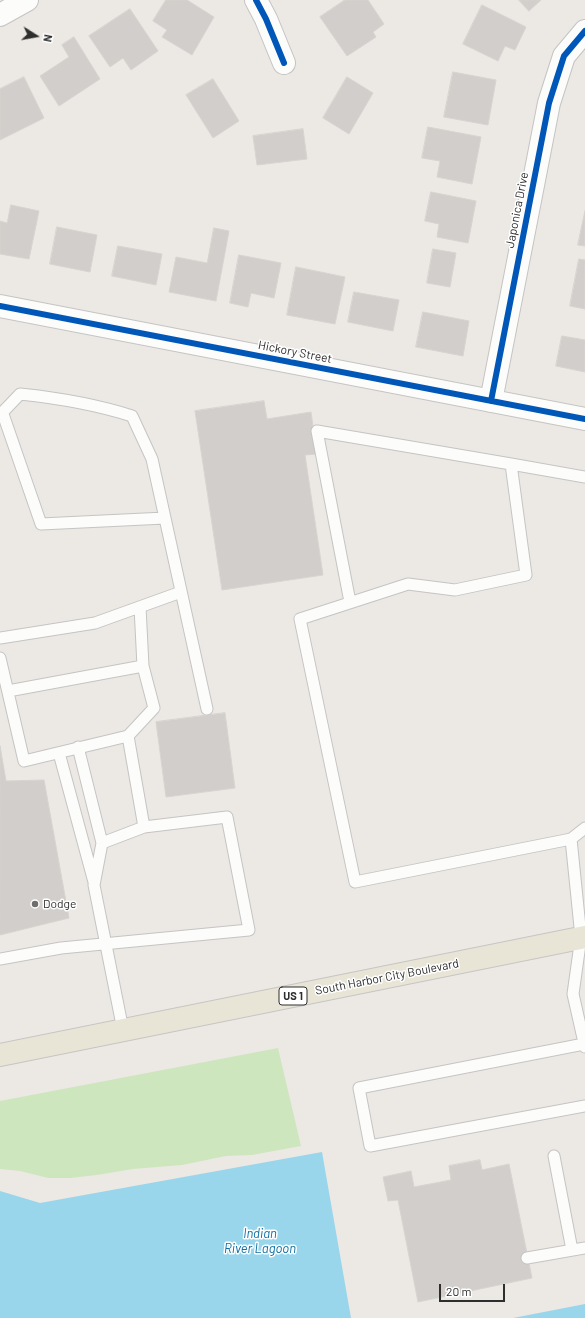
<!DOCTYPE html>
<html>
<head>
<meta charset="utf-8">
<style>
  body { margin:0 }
  #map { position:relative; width:585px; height:1318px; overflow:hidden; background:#ece8e4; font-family:Barlow,sans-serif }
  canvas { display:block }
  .north { position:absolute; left:16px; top:16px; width:40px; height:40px; -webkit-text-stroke:3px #fff; paint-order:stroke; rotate:101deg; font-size:11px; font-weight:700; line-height:16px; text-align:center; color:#2e2e2e }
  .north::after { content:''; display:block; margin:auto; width:14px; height:18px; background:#2e2e2e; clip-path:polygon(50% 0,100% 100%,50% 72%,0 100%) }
  .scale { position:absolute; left:439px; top:1284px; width:66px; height:18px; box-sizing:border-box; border:2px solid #2e2e2e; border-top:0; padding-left:5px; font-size:12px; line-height:14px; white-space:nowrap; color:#2e2e2e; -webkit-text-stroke:3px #fff; paint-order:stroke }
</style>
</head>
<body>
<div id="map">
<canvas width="585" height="1318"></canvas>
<div class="north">N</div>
<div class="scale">20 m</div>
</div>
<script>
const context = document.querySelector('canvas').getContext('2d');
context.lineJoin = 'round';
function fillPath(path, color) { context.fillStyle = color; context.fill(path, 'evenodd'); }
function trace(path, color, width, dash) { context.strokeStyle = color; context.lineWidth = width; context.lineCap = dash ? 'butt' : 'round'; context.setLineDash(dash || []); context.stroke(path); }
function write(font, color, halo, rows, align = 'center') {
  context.font = font + ' Barlow,sans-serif'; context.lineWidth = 3; context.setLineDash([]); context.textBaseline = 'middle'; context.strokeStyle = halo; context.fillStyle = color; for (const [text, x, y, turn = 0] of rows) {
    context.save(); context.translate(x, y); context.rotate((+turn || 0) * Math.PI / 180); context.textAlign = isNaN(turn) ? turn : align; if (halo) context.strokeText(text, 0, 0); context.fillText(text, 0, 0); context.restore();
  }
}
const green = new Path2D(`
  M278,1048L301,1146L252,1155L226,1156L182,1165L133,1169L97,1175L70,1178H48L20,1171L0,1169V1101Z`);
const water = new Path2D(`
  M322,1152L351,1318H0V1191L40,1203Z
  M585,1304V1318H513Z`);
const building = new Path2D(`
  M166,0H187L214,17L192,55L162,37L167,30L153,21Z
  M345,0H368L384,24L373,32L376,37L347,56L320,17Z
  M519,0H541L529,11Z
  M482,5L526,27L515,50L505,46L498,61L463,44Z
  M130,9L158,51L131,70L123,58L110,67L89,36Z
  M74,37L100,79L59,106L40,76L69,57L62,45Z
  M453,72L496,80L488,125L444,117Z
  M24,77L44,118L0,140V89Z
  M347,77L373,93L349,134L323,118Z
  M213,79L239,121L213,138L186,95Z
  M428,127L481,137L472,184L437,177L440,161L422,158Z
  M303,129L307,159L257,165L253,136Z
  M431,192L476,201L468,243L437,237L439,224L425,221Z
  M11,205L39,211L29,259L0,254V221L7,223Z
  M585,211V246L578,245Z
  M57,227L97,235L90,272L50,264Z
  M214,228L229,231L216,301L169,292L176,257L207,263Z
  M118,246L162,254L156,285L112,276Z
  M433,249L456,253L450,287L427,283Z
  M239,255L281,263L274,298L251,293L248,307L230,303Z
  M579,259L585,260V309L570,306Z
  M296,267L345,277L335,324L287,315Z
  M354,292L399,300L393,331L348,322Z
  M423,312L469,321L463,356L416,347Z
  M562,336L585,340V372L556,366Z
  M264,401L267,419L311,412L317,454L305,455L323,575L222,590L195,411Z
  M225,713L235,788L166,797L156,722Z
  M0,746L6,781L44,780L69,918L0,935Z
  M480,1160L482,1170L509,1164L532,1278L418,1302L398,1200L388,1201L383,1177L411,1171L414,1187L451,1180L449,1166Z`);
const service = new Path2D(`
  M3,414L41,524L165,518
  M0,415L20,394C58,398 95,404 132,416L152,459L207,709
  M511,464L585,477
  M350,602L317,431L511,464L526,575L455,590L408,584L300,619L355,882L571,839L581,937L573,994L585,1047
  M140,607L143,666L154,708L128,736L144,827
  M0,638L95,623L181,592
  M0,658L24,761L128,736
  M8,691L143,666
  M78,747L102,843
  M59,753L94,882
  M571,839L585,828
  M0,959L61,948L249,930L227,817L144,827L102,843L94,885L123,1030
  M584,1044L359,1088L370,1146L585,1106
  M554,1156L572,1250
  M527,1258L585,1248`);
const minor = new Path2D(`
  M256,0L266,19L284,63
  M0,15L27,0
  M0,306L585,419
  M491,401L549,103L564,56L585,31`);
const primary = new Path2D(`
  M0,1055L585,937`);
const cycleway = new Path2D(`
  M256,0L266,19L284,63
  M0,306L585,419
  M491,401L549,103L564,56L585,31`);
const markers = [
  [35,904,4,"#706f6e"]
];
const shields = [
  [293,996,28]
];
const shieldNames = [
  ["US 1",293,996]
];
const streetNames = [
  ["Japonica Drive",517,210,-79],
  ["Hickory Street",295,352,11],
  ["South Harbor City Boulevard",387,977,-11]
];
const poiNames = [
  ["Dodge",43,904]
];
const waterNames = [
  ["Indian",260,1234],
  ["River Lagoon",260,1249]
];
fillPath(green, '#cee6be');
fillPath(water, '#99d6ec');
fillPath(building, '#d1cecb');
trace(building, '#d7d4d0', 1);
trace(service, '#c5c4c5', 13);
trace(minor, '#c5c4c5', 24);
trace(primary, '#c6c5c4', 24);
trace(service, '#fcfcfb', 11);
trace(minor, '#fcfcfb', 22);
trace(primary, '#e8e4d6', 22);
trace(cycleway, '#0057b8', 6);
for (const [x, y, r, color] of markers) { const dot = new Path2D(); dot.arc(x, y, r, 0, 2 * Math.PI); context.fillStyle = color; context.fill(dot); trace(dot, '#fff', 1.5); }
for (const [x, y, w] of shields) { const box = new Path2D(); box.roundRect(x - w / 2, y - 9, w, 18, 3); context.fillStyle = '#fff'; context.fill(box); trace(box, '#2e2e2e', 1); }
write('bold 11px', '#2e2e2e', null, shieldNames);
write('12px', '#2e2e2e', '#fff', streetNames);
write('12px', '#2e2e2e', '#fff', poiNames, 'left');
write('italic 13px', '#0d6fa3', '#fff', waterNames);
</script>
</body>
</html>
